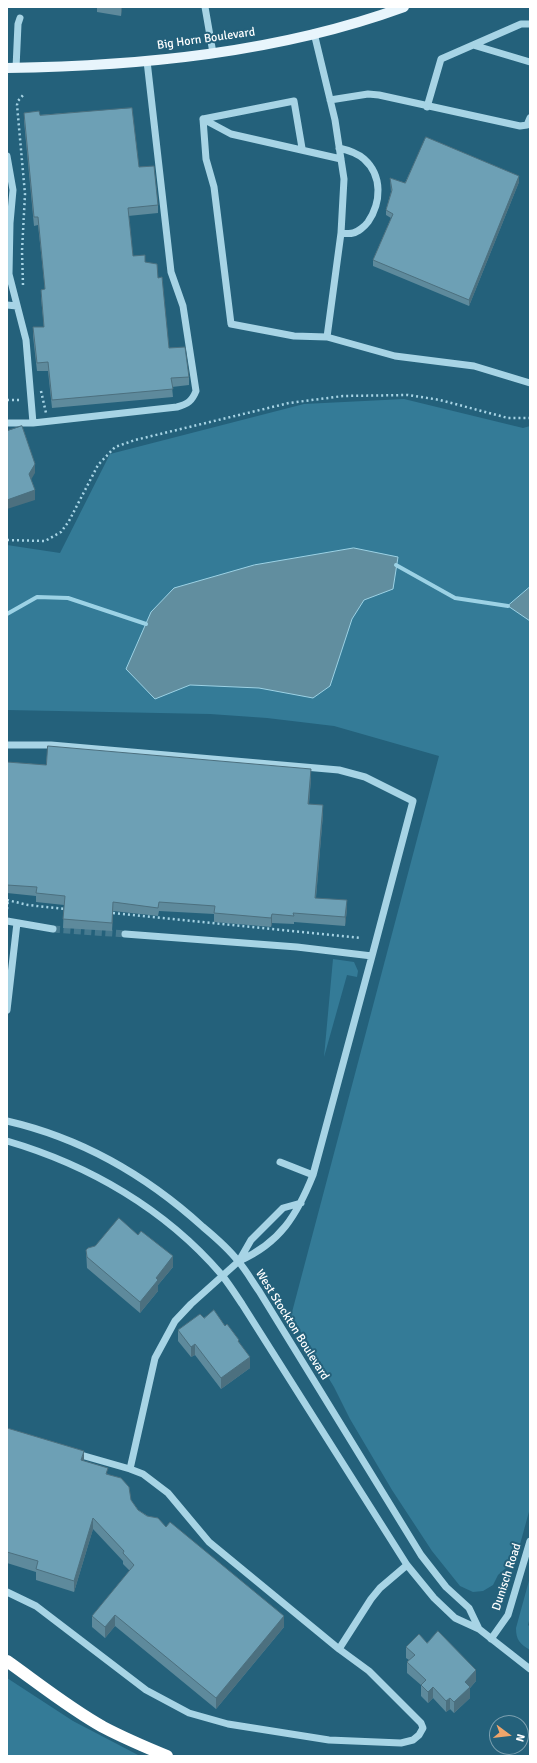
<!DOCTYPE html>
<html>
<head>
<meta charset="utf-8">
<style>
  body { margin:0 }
  #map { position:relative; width:537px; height:1763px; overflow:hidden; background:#24617b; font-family:Signika,sans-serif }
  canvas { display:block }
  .frame { position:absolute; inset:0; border:8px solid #fff; pointer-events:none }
  .north { position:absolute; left:489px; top:1715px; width:40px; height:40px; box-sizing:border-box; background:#24617b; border:1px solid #7ca0b0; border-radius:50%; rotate:105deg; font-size:11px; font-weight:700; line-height:16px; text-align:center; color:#fff }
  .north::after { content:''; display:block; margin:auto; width:14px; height:18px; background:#efa56b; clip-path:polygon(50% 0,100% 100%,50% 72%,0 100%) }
</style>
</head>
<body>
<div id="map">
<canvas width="537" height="1763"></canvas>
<div class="frame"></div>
<div class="north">N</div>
</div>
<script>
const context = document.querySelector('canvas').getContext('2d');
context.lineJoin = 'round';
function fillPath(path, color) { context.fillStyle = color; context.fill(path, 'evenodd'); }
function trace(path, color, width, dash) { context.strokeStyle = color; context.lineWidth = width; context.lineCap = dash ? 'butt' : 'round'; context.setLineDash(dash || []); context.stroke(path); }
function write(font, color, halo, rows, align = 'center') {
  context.font = font + ' Signika,sans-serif'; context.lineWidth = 4; context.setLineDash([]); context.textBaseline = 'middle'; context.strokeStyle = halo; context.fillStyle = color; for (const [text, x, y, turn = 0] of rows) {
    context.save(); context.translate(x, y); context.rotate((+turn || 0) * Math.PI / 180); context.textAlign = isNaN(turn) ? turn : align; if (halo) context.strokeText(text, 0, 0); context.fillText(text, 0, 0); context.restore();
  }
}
const green = new Path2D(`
  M404,399L523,428L530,426V1508L516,1559L498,1575L493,1585L483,1591L473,1592L460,1586L432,1551L392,1490L350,1419L334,1387L291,1316L439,756L334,726L267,718L210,714L7,710V545L60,553L110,454L304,404Z
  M333,959L354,962L358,971L357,977L347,975L324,1057Z
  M530,1577V1617L528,1625L530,1627V1650C520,1644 516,1640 516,1628Z
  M7,1678L73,1721L140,1756H7Z`);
const water = new Path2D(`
  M354,548L398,557L393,589L364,600L352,619L330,686L313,698L259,688L190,685L155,699L126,669L151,612L174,588L254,565Z
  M530,587V621L508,606Z`);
const stream = new Path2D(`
  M396,565L455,598L508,606
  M7,614L37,597L68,598L146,624`);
const minorTunnel = new Path2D(`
  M53,929L125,934`);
const path = new Path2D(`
  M23,285L22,251L25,194L17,105L18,101L24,94
  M41,391L46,413
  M7,400H22
  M7,540L45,541L61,532L69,521L98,465L115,447L135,440L289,403L343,396L408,395L440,400L508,418H530
  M7,900L28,905L65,909
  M7,909L8,900
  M113,913L361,938`);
const minor = new Path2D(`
  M205,7L213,53
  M314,33L335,120L344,179L341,233L327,337
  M473,45L530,62
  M16,68L18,24L20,18
  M330,100L368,94L379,95L520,126L527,125L530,118
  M427,107L441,59L521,24H530
  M203,119L231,134L341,159
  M302,148L294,101L203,119L206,159L214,187L231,324L294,336L327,337L395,356L474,366L530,383
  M339,148C348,150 357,153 364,159C383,176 381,203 368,222C365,226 358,232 353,233C349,234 344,233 341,233
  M7,156L13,190L10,223L9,274L26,340L33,423
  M7,305L17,306
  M7,423H33L177,407C188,404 192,401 196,391L183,306L171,272L147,61
  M7,745H51L339,770L365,777L413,801L372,956
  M7,921L53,929
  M125,934L297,947L372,956L313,1175C297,1215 280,1243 239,1261
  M7,1010L17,923
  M7,1121C81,1138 147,1176 203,1227C215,1237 228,1248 238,1261C246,1270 252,1281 259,1291L421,1555L446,1587L469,1608L479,1629
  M7,1141C89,1165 165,1209 221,1274C229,1284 236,1295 242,1304L407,1565L434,1598L455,1618L479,1629L530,1669
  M280,1162L313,1175
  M74,1453L130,1469L155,1358L175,1321L191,1304L239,1261L251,1240L283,1208L301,1203
  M130,1469L143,1474L168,1493L209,1542L339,1649L371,1599L380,1588L407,1565
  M7,1592L36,1606L146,1690L189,1713L228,1724L329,1740L401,1743L413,1740L419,1735L423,1728L421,1723L369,1671L339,1649
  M491,1639L508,1615L530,1541`);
const major = new Path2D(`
  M7,68C140,66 278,53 404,7`);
const highway = new Path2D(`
  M7,1661C38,1683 69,1708 103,1727C124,1738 145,1747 167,1756`);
const wall = new Path2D(`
  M97,7H122L121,16L97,12Z
  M24,113L40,115L139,167L158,205V213L128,216L133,256L145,262L158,278L169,348L189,377V385L172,387L173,397L52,408L48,371H37L33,336V327H44L41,298V290L45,289L38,225L34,226L24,121Z
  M390,178L405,183L519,182L469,306L373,266V260L391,218L386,215V210L391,192Z
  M7,762L46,765L311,778L309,804L323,814L316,898L347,909L345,926L294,922V924L272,923L271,927L214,922V914L159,911L158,916L113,911L112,931L63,928L64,905L36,902V896L7,893Z
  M86,1250L173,1267L158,1285V1291L140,1313L87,1268Z
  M204,1318L239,1343L250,1368L221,1389L195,1355L191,1357L178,1341V1330Z
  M7,1428L84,1461L108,1474L131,1500L138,1510L166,1527L284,1627L216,1709L115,1626L105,1638L92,1627V1616L130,1571L123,1564V1561L93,1529L74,1592L36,1580V1572L7,1563Z
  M427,1643L476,1681L470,1688V1698L454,1713L450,1709L446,1712L433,1698L428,1703L421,1696V1685L407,1673V1662L409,1660L406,1658V1647Z`);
const shadedWall = new Path2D(`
  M121,7H122L121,16Z
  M519,176V182L469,306V300Z
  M35,464V473L29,483V474Z
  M35,490V500L7,509V500Z
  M311,769V778L308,813V804Z
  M323,805V814L315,907V898Z
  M347,900V909L345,926V917Z
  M113,902V911L112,931V923Z
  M272,914V923L271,927V918Z
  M173,1256V1267L158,1285V1291L140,1313V1302L156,1278Z
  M195,1344V1355L191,1357V1347Z
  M250,1357V1368L221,1389V1378Z
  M84,1451V1462L81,1460Z
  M93,1518V1529L74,1592V1581Z
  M115,1615V1626L105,1638V1627Z
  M284,1616V1627L216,1709V1698Z
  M476,1670V1681L470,1688V1698L454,1713V1702L465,1682Z
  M433,1687V1698L428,1703V1692Z
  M450,1698V1709L446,1712V1701Z`);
const building = new Path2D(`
  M132,108L139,167L154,166L158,205L128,208L133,256L145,255V262L157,264L158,278L162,277L169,348L185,347L189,377L171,378L173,389L52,400L48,362L37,363L33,327H44L41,290L45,289L38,217H34L24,113L39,111L40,115Z
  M426,137L519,176L469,300L373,260L393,214L386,210L392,190L390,178L405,183Z
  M22,426L35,464L29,474L35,490L7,500V431Z
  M48,746L311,769L308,804L323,805L315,898L347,900L345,917L293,913L294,916L272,914L271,918L214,913L215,906L159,902L158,908L113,902L112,923L63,919L65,896L36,893L37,887L7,885V762L46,765Z
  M119,1218L138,1235L141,1231L173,1256L156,1278L158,1280L140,1302L87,1257L86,1250L88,1248L95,1246Z
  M214,1310L225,1326L227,1324L239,1340L238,1341L250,1357L221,1378L195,1344L191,1347L178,1330L200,1314L204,1318Z
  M7,1428L84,1451L81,1460L108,1468L106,1474L121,1478L129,1487L131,1500L138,1510L147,1516L158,1518L166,1527L170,1522L284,1616L216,1698L115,1615L105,1627L92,1616L134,1565L123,1553L124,1551L93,1518L74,1581L36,1569L38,1561L7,1552Z
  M438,1631L476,1670L465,1682L470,1687L454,1702L450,1698L446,1701L433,1687L428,1692L421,1685L426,1680L407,1662L415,1655L406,1647L419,1634L427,1643Z`);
const streetNames = [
  ["Big Horn Boulevard",206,39,-8],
  ["West Stockton Boulevard",292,1325,58],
  ["Dunisch Road",507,1577,-72]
];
fillPath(green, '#347b97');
fillPath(water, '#618e9f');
trace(water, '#9cd2e5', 1);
trace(stream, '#9cd2e5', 4);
trace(minorTunnel, '#45798f', 7, [7, 3.5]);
trace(path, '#a7d4e5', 2.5, [2, 3]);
trace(minor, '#a7d4e5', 7);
trace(major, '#e8f5fc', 10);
trace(highway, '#fff', 12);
fillPath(wall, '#5e8a9c');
fillPath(shadedWall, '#4c707f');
fillPath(building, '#6da0b5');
trace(building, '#4c707f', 1);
write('12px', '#fff', '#24617b', streetNames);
</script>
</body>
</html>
